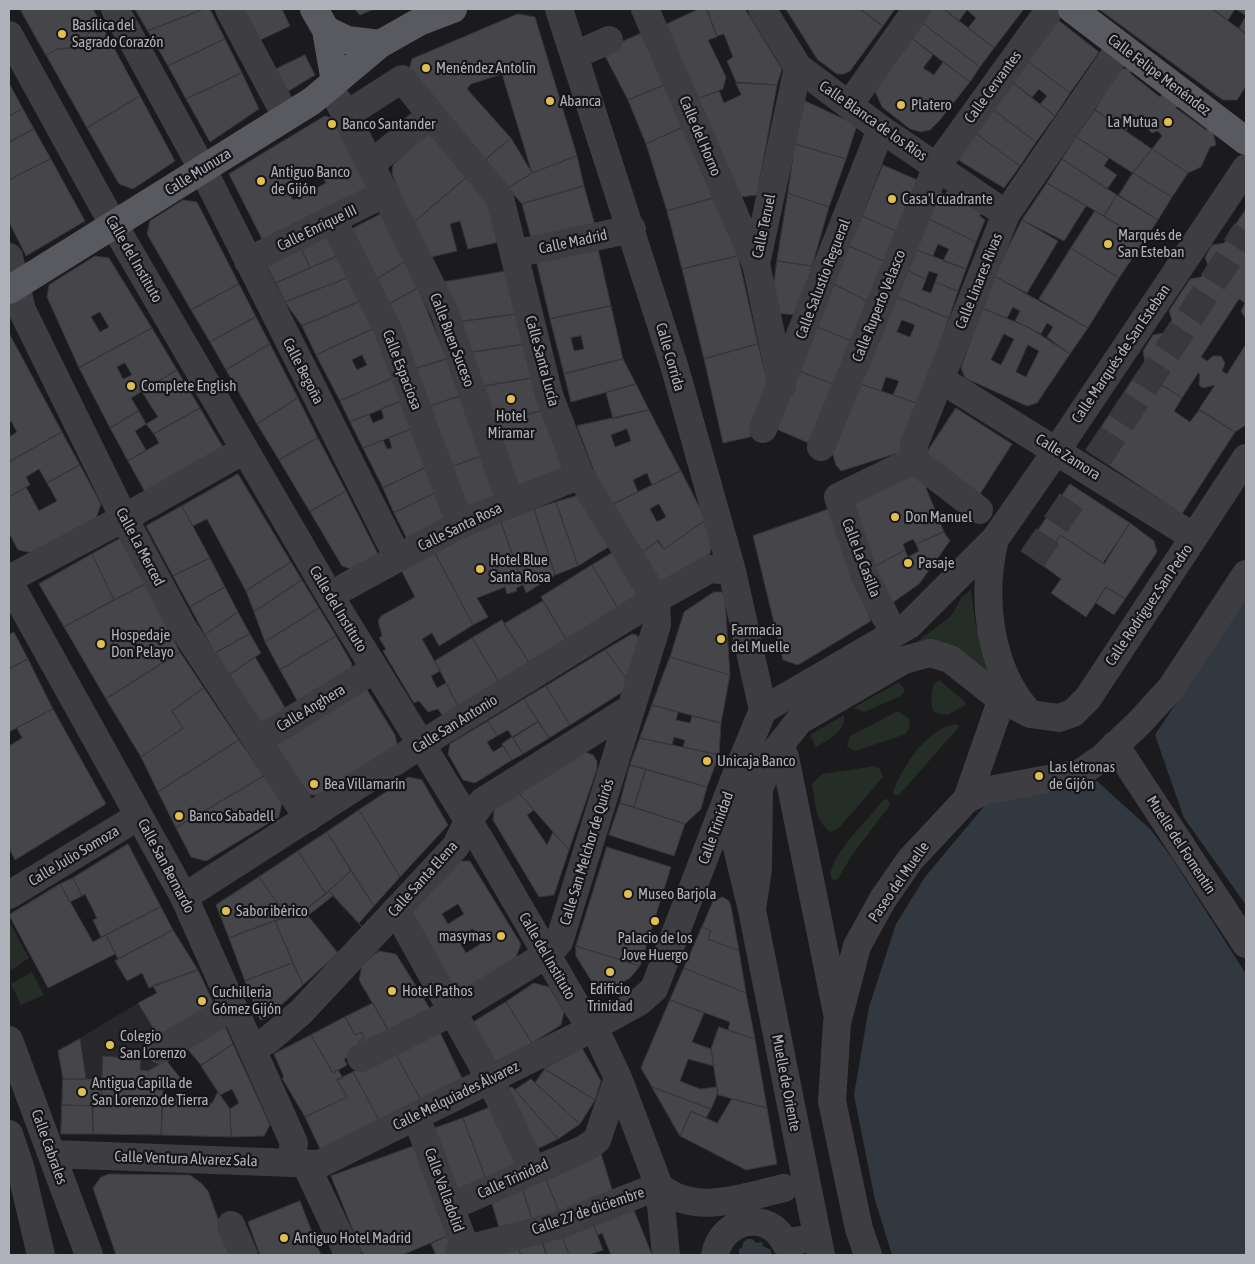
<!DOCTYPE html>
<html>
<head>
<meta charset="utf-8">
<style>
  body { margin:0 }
  #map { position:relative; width:1255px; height:1264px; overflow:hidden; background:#1b1b1d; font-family:"Asap Condensed",sans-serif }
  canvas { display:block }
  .frame { position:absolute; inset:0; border:10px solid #afb1bb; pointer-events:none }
</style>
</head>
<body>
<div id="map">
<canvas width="1255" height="1264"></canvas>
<div class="frame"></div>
</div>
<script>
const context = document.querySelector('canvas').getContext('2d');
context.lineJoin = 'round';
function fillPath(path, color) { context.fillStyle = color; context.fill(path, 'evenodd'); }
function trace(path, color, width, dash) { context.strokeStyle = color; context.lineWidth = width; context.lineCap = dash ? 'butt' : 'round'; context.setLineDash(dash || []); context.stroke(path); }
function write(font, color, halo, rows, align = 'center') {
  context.font = font + ' "Asap Condensed",sans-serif'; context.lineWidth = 4.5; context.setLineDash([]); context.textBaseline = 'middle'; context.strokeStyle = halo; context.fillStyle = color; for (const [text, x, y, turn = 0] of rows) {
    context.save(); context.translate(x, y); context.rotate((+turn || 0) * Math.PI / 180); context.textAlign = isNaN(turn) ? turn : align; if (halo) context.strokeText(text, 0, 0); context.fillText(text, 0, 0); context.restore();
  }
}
const built = new Path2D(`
  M138,1003L159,1038L163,1091V1087L102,1079H63L58,1051Z`);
const green = new Path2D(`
  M971,590L975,621L990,678L939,643L918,641L951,616L962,597Z
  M939,680L964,701L966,705L948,715L935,713C929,705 932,695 933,685Z
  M899,682L905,690L901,696L864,712L853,708Z
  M898,711L909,719L910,727L906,734L855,751L847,746L850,736Z
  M844,715C845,732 830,739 816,747L810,735Z
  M956,724L959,726L957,729L899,795H894L893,791C905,764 925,730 956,724Z
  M875,766L880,769L883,777L838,829L831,832C815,823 815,800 812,784L822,774Z
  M888,799L890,805L852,855L838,879L833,880C820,864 874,814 883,800Z
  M9,921L29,958L10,971H9Z
  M32,972L44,995L21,1005L11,984Z`);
const water = new Path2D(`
  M1246,596V905L1184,818L1155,735Z
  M1097,781L1151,830L1172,858L1246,974V1255H892L875,1200L854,1095L869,1007L896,924L925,877L986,804Z
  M747,1239H752L756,1243L762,1242L763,1246L771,1250V1255H739V1249L742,1248L743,1243Z`);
const building = new Path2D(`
  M20,9H93L101,24L92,29L80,44L69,48L57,49L46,55Z
  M135,9H204L148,31Z
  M204,9H210L225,39L168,66L148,31Z
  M238,9H282L290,26L256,42Z
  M355,9H374L360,15Z
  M699,9H707L717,37L708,40L726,77L723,89L697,99L665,25Z
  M707,9H745L782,69L777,85L736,82L727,61L733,57L724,34L717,36Z
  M786,9H860L883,26L850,71L844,74H837L818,60Z
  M860,9H895L883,26Z
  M930,9H944L994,48L980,67L920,21Z
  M944,9H1024L994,48L968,28L976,18L967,10L959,21Z
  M1099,9H1212L1246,34V86L1237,100H1223Z
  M1213,9H1235L1228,20Z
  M1236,9H1246V33L1239,28L1246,16Z
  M518,14L535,17L577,156L532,173L502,74L471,84L467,89L511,138L484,161L409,70L412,59Z
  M1058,20L1099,52L1070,93L1027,61Z
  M920,21L980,67L970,82L909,36Z
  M101,24L140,96L87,128L46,55L57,49L69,48L80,44L92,29Z
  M642,33L667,84L628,100L604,54L606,49Z
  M909,36L933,55L923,68L934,75L943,62L970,82L940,120L930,130L921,132L910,129L882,107L874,89Z
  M225,39L242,73L186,99L168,66Z
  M305,55L315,75L282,95L270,72Z
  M1027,61L1070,93L1055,116L1040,104L1047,96L1039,89L1032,97L1012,82Z
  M1130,68L1131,74L1160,97L1162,94L1178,105L1176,108L1206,130L1212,128L1216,145L1210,147L1201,167L1188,173L1152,149L1162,136L1158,131L1152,133L1135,116L1126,131L1095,110L1113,78L1111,71Z
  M242,73L259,109L210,142L186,99Z
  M1012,82L1055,116L1036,142L992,109Z
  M9,83L23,109L9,116Z
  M736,83L777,85L757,195L740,197L697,99L719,91L724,103L741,95Z
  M667,84L686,126L646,144L628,100Z
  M140,96L175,161L133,189L119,184L87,128Z
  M803,100L857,125L846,159L795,144Z
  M23,109L34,129L9,142V116Z
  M992,109L1036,142L1020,166L974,132Z
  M1095,110L1152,149L1133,173L1076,137Z
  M325,116L342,121L374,190L265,245L229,174ZM317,167L326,183L293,200L285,184Z
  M686,126L717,197L667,211L646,144Z
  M34,129L51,159L9,180V142Z
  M429,131L467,177L412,224L392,174L393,165Z
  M974,132L1020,166L1004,188L955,158Z
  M1076,137L1109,158L1104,166L1117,175L1107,189L1062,159Z
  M511,138L532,173L508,188L484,161Z
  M795,144L846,159L829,207L788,193Z
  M1152,149L1188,173L1172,197L1133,173Z
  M577,156L584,186L522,204L508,188L532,173Z
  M51,159L85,221L26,256L9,222V180Z
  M1062,159L1117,195L1104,216L1047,183Z
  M883,165L922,182L901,233L862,216Z
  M1133,173L1172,197L1158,220L1119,195Z
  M467,177L490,206L499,242L468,249L460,221L450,224L457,251L427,258L412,224Z
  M1047,183L1086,206L1064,241L1022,220Z
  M584,186L596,229L532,242L522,204Z
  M937,190L945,195L947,191L981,213L980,216L985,220L976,242L925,217Z
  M788,193L829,207L812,266L777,261Z
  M1117,195L1158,220L1144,241L1104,216Z
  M717,197L738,256L682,269L667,211Z
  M183,200L197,202L239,284L191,310L147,234L150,221Z
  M1246,209V249L1228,236Z
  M1095,211L1144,241L1119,278L1071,248Z
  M381,214L406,261L374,281L348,231Z
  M862,216L901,233L888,263L849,246Z
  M925,217L976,242L966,269L943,261L949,249L938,244L933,256L912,248Z
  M1022,220L1058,241L1027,293L994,276Z
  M331,234L340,255L310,268L301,248Z
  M1228,236L1246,249V319L1241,311L1245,303L1239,299L1201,357L1207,361L1213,356H1221L1225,363L1222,371L1227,374L1246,344V425L1235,432L1199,409L1215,385L1203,388L1199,385L1200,374L1198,373L1182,398L1139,370L1145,362L1143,351L1153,335L1164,333L1172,320L1169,311L1190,279L1201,277L1208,266L1205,257L1212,245L1224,243Z
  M597,244L611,306L550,319L535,256Z
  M849,246L888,263L871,303L834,284Z
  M301,248L310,268L276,283L265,262Z
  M912,248L966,269L958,291L935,282L938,274L929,271L926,279L904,269Z
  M1071,248L1119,278L1088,328L1039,299Z
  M340,255L350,277L285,302L276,283Z
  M95,256L109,258L152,328L79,368L47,297L49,285ZM100,312L109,327L100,332L91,317Z
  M738,256L758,344L704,359L682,269Z
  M406,261L418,288L386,306L374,281Z
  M777,261L812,266L798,315L774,313L772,298Z
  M904,269L926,279L922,290L931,293L935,282L958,291L949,318L894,296Z
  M507,271L518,314L458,322L439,283Z
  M994,276L1088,328L1070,354L1047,337L1053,327L1047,323L1041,334L1015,321L1020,311L1013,307L1007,318L982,308Z
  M350,277L361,301L302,326L285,302Z
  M239,284L256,317L210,342L191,310Z
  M834,284L871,303L854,342L817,327Z
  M418,288L447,359L411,370L386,306Z
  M894,296L949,318L919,404L893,395L899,381L886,377L881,391L861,384ZM902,320L915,325L910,337L897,332Z
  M361,301L373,329L316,355L302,326Z
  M611,306L623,359L564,374L550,319ZM581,336L584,349L574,351L571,338Z
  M982,308L1030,328L1070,354L1037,403L1027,406L965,378L961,368ZM1004,334L1014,339L1001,365L991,360ZM1028,345L1039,351L1026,377L1016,372Z
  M518,314L526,344L468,353L458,322Z
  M256,317L270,344L226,370L210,342Z
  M817,327L854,342L835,385L799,371Z
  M152,328L177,370L131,398L139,411L110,428L79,368ZM125,363L132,375L123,379L117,367Z
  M373,329L393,378L340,401L316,355ZM362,355L367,365L357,370L352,360Z
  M9,333L62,432L9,462V437L17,432L11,421L9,422Z
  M270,344L298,398L257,424L226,370Z
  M526,344L533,378L479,387L468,353Z
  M758,344L768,385L750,437L723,443L704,359Z
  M447,359L460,396L424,408L411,370Z
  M623,359L636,384L571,402L564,374Z
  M177,370L200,408L154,434L146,424L158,417L142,392Z
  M1139,370L1182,398L1174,411L1190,422L1199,410L1235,432L1182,514L1086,450Z
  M799,371L835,385L811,444L776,429Z
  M393,378L402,401L350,422L340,401Z
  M533,378L541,411L492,424L479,387Z
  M636,384L649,410L613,419L606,393Z
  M861,384L919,404L901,452L841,471L836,465L832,452Z
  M460,396L481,456L446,469L424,408Z
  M298,398L318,438L279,460L257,424Z
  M402,401L414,428L363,448L350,422L369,414L373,423L384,418L381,409Z
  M200,408L224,449L145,492L128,461L159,443L154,434Z
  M956,408L1012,444L980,494L925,455Z
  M649,410L681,471L652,485L647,473L633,480L638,492L612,505L599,484L577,426ZM627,429L631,441L615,447L611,435Z
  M139,411L146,424L135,431L146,450L128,461L110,428Z
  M541,411L565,474L513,494L492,424Z
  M414,428L429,466L383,488L363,448L383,440L387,449L392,448L389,438Z
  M62,432L80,465L47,483L39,469L26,477L30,485L9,497V462Z
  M318,438L346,491L310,512L279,460Z
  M481,456L497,502L464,515L446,469Z
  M80,465L101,504L96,519L33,553L18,550L9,533V497L26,487L39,511L57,501L47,483Z
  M429,466L439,491L394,513L383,488Z
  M681,471L706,520L664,549L658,540L641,553L612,505ZM659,504L666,517L657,522L650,509Z
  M915,471L928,485L926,488L944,532L916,544L913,539L903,544L905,550L870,569L847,502Z
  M238,474L291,562L246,591L207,519L193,526L182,506Z
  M1070,484L1130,523L1103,563L1060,535L1041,564L1023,552Z
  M346,491L378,554L351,569L342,566L310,512Z
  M439,491L452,519L408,541L394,513Z
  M580,495L610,546L578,566L556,502Z
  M556,502L578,566L555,575L534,509Z
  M182,506L210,558L173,576L146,526Z
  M832,508L871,621L798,665L783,660L753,536Z
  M534,509L555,575L526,593L501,522Z
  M706,520L714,536L710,554L659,584L641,553L657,541L664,549Z
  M501,522L523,585L516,588L517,591L507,594L505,587L477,598L488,617L473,625L435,553L457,540Z
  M1130,523L1154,541L1157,552L1125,599L1106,587L1086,617L1051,593L1061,579L1041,564L1060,535L1104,564Z
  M944,532L950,541L919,584L888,606L870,569L905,550L908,557L919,551L916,544Z
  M121,538L145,584L114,600L92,554Z
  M435,553L473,625L439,646L432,633L422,639L440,671L431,676L437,688L446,683L460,710L445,719L438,709L428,712L419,701L414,703L383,651L386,649L379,638L382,636L378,621L381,616L415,597L401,570Z
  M612,553L641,601L621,613L592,565Z
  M92,554L114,600L64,627L39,584Z
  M210,558L225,587L190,607L173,576Z
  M291,562L302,580L254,612L246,591Z
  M592,565L621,613L569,644L541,597Z
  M302,580L319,608L265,642L254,612Z
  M145,584L180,652L106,699L64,627Z
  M225,587L238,612L205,635L190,607Z
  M1106,587L1125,599L1114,615L1096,603Z
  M714,592H722L725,599L730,675L670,657L684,612Z
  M543,601L569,644L532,667L504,624Z
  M319,608L336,636L280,670L265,642Z
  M238,612L250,634L215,653L205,635Z
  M502,620L532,667L501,685L472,638Z
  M14,632L28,659L9,669V635Z
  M250,634L261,653L228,676L215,653Z
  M632,634L637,635L640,640L629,682L605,650Z
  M336,636L352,664L349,674L299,704L280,670Z
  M472,638L501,685L460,710L435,661Z
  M605,650L629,682V688L570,725L546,686Z
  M180,652L204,688L172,711L183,728L141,757L106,699Z
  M255,657L287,711L259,727L228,676Z
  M670,657L730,675L721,723L652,705Z
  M28,659L53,709L9,732V669Z
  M546,686L570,725L549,738L524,699Z
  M204,688L239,740L158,792L141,757L183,728L172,711Z
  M366,688L395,735L397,743L395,749L318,795H310L271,745Z
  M524,699L538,721L512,737L508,730L497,736L488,721Z
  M652,705L678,712L676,720L690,723L692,716L721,723L719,755L683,747L685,740L674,737L672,745L640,738Z
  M53,709L106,804L15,860L9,848V746L22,738L17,728Z
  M488,721L497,736L487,742L493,752L503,746L512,760L475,783L463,780L448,754L450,744Z
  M538,722L549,738L523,754L513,738Z
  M512,737L523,754L512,760L502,744Z
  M640,738L719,755L707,787L630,765Z
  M239,740L264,776L176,828L158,792Z
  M585,752L593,755L597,761V769L569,850L517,791Z
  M630,765L646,769L634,807L620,803Z
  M646,769L707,787L701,809L685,824L634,807Z
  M264,776L282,803L279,817L206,861L191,857L176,828Z
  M409,777L422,780L448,825L400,877L359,810Z
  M517,791L534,810L527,815L547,845L553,832L569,850L554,895L539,897L493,820L495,804Z
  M620,803L685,824L674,856L609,835Z
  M359,810L400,877L374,906L327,832Z
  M327,832L351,871L326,894L298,851Z
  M128,844L161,907L101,937L93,920L97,918L85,894L82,896L73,878Z
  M607,847L671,867L640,966L576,946Z
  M298,851L326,894L304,911L287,916L259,877Z
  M456,861H470L521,944L516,957L467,990L450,986L411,912ZM458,904L464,914L448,924L442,914ZM473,929L482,943L466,953L458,939Z
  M351,871L374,906L359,923L329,891Z
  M259,877L287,916L229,938L216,905Z
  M73,878L82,896L70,902L60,884Z
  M60,884L93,942L106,935L115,954L48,988L9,915Z
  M329,891L364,929L338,953L304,911Z
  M333,896L364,929L338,953L308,916Z
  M723,897L729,901L731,906L739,951L708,939L711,931L702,927L713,901Z
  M161,907L173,930L118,959L106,935Z
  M304,911L338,953L303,985L275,921Z
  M275,921L293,963L245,981L229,938Z
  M702,927L711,931L708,939L739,951L746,993L684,968Z
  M173,930L198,970L149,988L142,973L127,981L115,961Z
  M576,946L640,966L630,978L600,995L576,956Z
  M379,951L396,954L432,1012L391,1035L359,980L362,965Z
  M293,963L303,985L266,1019L260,1020L245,981Z
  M684,968L746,993L755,1039L728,1030L730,1022L670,1000Z
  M198,970L215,1006L159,1038L138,1003L157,993L153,986Z
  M534,983L549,987L564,1012L561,1025L532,1043L506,1002Z
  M670,1000L704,1013L692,1042L711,1049L714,1066L688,1059L680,1081L700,1089L717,1087V1095L711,1109L652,1087L641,1068Z
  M506,1002L532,1043L495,1064L472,1023Z
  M373,1003L391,1035L364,1051L358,1042L364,1038L361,1032L355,1035L345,1017Z
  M345,1017L355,1035L361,1032L364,1038L358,1042L364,1051L344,1059L347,1065L333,1073L311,1035Z
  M223,1021L233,1044L201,1065L185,1046Z
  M719,1027L755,1039L767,1108L718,1095L711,1049Z
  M439,1030L462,1078L421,1100L394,1051Z
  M311,1035L333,1073L338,1070L343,1078L337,1080L347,1097L305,1117L282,1078L284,1077L274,1054Z
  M80,1039L86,1079H63L58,1051Z
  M233,1044L270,1125L264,1136L231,1137L230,1109L239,1103L232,1089L220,1095L201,1066Z
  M582,1048L601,1081L595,1100L544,1069Z
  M394,1051L421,1100L380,1122L353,1072Z
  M103,1056L141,1059L140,1070L148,1071L166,1060L181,1079L163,1091V1087L102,1080Z
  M545,1069L595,1100L580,1124L535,1083Z
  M353,1072L380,1122L322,1153L305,1117L347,1097L337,1080Z
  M63,1079H102L101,1106L62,1105Z
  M102,1079L163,1087L161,1135L93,1134V1106H101Z
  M531,1079L580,1124L558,1139L515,1090Z
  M512,1087L558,1139L535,1150L500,1093Z
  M652,1087L711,1109L706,1118L691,1111L680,1136Z
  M218,1092L230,1109L231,1137L161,1135L163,1099L170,1100L171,1096L196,1099V1104L212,1103Z
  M732,1099L767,1108L777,1164L746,1170L680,1136L691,1111L717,1123Z
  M62,1105L92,1106L93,1134H61Z
  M496,1105L518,1167L486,1179L463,1118Z
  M463,1118L486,1179L452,1191L430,1130Z
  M414,1146L452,1234L402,1255H363L331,1176Z
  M600,1150L614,1196L561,1217L544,1174Z
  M110,1174L190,1175L201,1183L208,1191L231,1255H116L93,1188L101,1177Z
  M544,1174L561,1217L534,1226L521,1184Z
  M521,1184L534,1226L501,1234L490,1197Z
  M300,1201L321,1255H260L248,1222Z
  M632,1205L652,1255H611L602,1233L598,1235L592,1221Z
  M592,1221L603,1250L589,1255H569L560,1232Z
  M560,1232L569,1255H547L541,1237Z
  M452,1234L460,1255H436L431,1244Z
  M540,1237L546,1255H521L517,1244Z
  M517,1244L521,1255H491Z`);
const minorTunnel = new Path2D(`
  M1098,458L1246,231
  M1032,559L1079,490`);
const minor = new Path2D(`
  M115,9L203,170
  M229,9L279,103
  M559,9L674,365L732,571L763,710
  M645,9L756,264
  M762,9L798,67L881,129L1006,214
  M9,35L103,206L330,596L482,843L576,1005L600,1040L618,1078L659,1186L666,1255
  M575,55L609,40
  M339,102L444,311L510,502
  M849,105L917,9
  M346,115L402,79L500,198L549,395L580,475L656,599L657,625L559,942L546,955L452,1012L361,1058
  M371,164L431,115
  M209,182L398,558
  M333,220L388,330L460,524
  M514,254L632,229
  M9,257L22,310L124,518L183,628L308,818
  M248,261L386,193
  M940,379L1194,537
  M782,386L756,264L798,67
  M763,429L881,129
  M821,447L937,166L1050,9
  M914,460L979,510
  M995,539C981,596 988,667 1029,713
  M9,579L124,518L244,450
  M9,582L184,897L294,1143L290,1163
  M345,587L460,524L580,475
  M886,618L864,574L838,497L914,460V445L1006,214L1121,46
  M763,710L909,625L995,539L1057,450L1246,168
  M257,741L365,675
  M1115,745L1246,944
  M785,757L837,1013
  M735,798L734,835L752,910L821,1255
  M967,799L999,707
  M9,895L139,816
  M184,897L441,732L656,599L710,569L732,571
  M396,910L490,1079L533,1170
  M752,910L758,868L759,789L773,754L799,721L904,660L930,653L950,659L998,697L1030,714L1059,718L1073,713L1088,698L1246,458
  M9,1040L89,1255
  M252,1049L268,1040L301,1012L456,846L468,821L483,801L631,708
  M160,1050L233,1007
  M422,1132L466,1249
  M9,1134L20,1166L41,1255
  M52,1154L320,1164L577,1036L639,1002L654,989L736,775L763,710
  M305,1163L347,1252
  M659,1186C694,1217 744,1197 784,1188
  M450,1207L584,1149L597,1140L618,1078
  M231,1225L244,1255
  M459,1251L559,1225L659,1186
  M715,1255C721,1219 769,1208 785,1243L800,1240
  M868,1255L859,1229L832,1101L837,1023L857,946L883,899L910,860L967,799L984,791L1080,773L1102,758L1140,722L1171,688L1246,574`);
const major = new Path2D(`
  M314,9L326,30L335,82
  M1072,9L1246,141
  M326,30L347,40L380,44
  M9,290L312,101L380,44L419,22L453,9`);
const markers = [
  [62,34,5,"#dfbf51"],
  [426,68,5,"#dfbf51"],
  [550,101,5,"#dfbf51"],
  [901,105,5,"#dfbf51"],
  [1168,122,5,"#dfbf51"],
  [332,124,5,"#dfbf51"],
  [261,181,5,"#dfbf51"],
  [892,199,5,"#dfbf51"],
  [1108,244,5,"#dfbf51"],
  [131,386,5,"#dfbf51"],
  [511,399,5,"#dfbf51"],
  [895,517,5,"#dfbf51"],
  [908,563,5,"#dfbf51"],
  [480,569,5,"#dfbf51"],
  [721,639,5,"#dfbf51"],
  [101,644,5,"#dfbf51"],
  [707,761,5,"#dfbf51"],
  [1039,776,5,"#dfbf51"],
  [314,784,5,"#dfbf51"],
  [179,816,5,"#dfbf51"],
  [628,894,5,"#dfbf51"],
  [226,911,5,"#dfbf51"],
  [655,921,5,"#dfbf51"],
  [501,936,5,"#dfbf51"],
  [610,972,5,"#dfbf51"],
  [392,991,5,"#dfbf51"],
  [202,1001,5,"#dfbf51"],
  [110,1045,5,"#dfbf51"],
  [82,1092,5,"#dfbf51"],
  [284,1238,5,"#dfbf51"]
];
const poiNames = [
  ["Basílica del",72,25],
  ["Sagrado Corazón",72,42],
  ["Menéndez Antolín",436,68],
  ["Abanca",560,101],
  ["Platero",911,105],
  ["La Mutua",1158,122,"right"],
  ["Banco Santander",342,124],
  ["Antiguo Banco",271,172],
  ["de Gijón",271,189],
  ["Casa'l cuadrante",902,199],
  ["Marqués de",1118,235],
  ["San Esteban",1118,252],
  ["Complete English",141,386],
  ["Hotel",511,416,"center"],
  ["Miramar",511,433,"center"],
  ["Don Manuel",905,517],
  ["Hotel Blue",490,560],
  ["Santa Rosa",490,577],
  ["Pasaje",918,563],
  ["Farmacia",731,630],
  ["del Muelle",731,647],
  ["Hospedaje",111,635],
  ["Don Pelayo",111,652],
  ["Unicaja Banco",717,761],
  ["Las letronas",1049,767],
  ["de Gijón",1049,784],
  ["Bea Villamarín",324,784],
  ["Banco Sabadell",189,816],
  ["Museo Barjola",638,894],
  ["Sabor ibérico",236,911],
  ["masymas",491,936,"right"],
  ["Palacio de los",655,938,"center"],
  ["Jove Huergo",655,955,"center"],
  ["Edificio",610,989,"center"],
  ["Trinidad",610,1006,"center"],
  ["Hotel Pathos",402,991],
  ["Cuchilleria",212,992],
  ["Gómez Gijón",212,1009],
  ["Colegio",120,1036],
  ["San Lorenzo",120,1053],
  ["Antigua Capilla de",92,1083],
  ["San Lorenzo de Tierra",92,1100],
  ["Antiguo Hotel Madrid",294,1238]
];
const streetNames = [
  ["Calle Felipe Menéndez",1159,75,37],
  ["Calle Cervantes",993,87,-54],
  ["Calle Blanca de los Ríos",873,121,35],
  ["Calle del Horno",700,136,67],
  ["Calle Munuza",198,172,-32],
  ["Calle Teruel",764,226,-78],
  ["Calle Enrique III",317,228,-26],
  ["Calle Madrid",573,242,-12],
  ["Calle del Instituto",134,259,60],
  ["Calle Salustio Regueral",823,279,-69],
  ["Calle Linares Rivas",979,281,-68],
  ["Calle Ruperto Velasco",879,306,-68],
  ["Calle Buen Suceso",452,340,69],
  ["Calle Marqués de San Esteban",1121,354,-56],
  ["Calle Corrida",670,357,74],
  ["Calle Santa Lucía",542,361,75],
  ["Calle Espaciosa",402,370,69],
  ["Calle Begoña",303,371,63],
  ["Calle Zamora",1068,457,32],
  ["Calle Santa Rosa",460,527,-26],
  ["Calle La Merced",140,547,62],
  ["Calle La Casilla",861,558,69],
  ["Calle Rodríguez San Pedro",1149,605,-56],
  ["Calle del Instituto",338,609,59],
  ["Calle Anghera",311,708,-31],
  ["Calle San Antonio",455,724,-32],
  ["Calle Trinidad",716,828,-70],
  ["Muelle del Fomentín",1181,845,57],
  ["Calle San Melchor de Quirós",587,852,-73],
  ["Calle Julio Somoza",74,856,-31],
  ["Calle San Bernardo",166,866,62],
  ["Calle Santa Elena",423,879,-48],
  ["Paseo del Muelle",899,882,-55],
  ["Calle del Instituto",547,956,60],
  ["Muelle de Oriente",786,1083,79],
  ["Calle Melquiades Álvarez",456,1096,-26],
  ["Calle Cabrales",49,1147,70],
  ["Calle Ventura Alvarez Sala",186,1159,2],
  ["Calle Trinidad",513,1179,-24],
  ["Calle Valladolid",444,1190,70],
  ["Calle 27 de diciembre",588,1211,-19]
];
fillPath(built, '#28272a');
fillPath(green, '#252d27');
fillPath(water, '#323840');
fillPath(building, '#46464a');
trace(building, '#363539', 1);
trace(minorTunnel, '#39393d', 28, [28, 14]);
trace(minor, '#3d3d42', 28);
trace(major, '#595a60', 28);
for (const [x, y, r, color] of markers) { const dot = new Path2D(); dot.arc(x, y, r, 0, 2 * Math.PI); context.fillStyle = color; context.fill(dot); trace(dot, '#161618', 2); }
write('15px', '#afb1bb', '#161618', poiNames, 'left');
write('15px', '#afb1bb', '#161618', streetNames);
</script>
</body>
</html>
